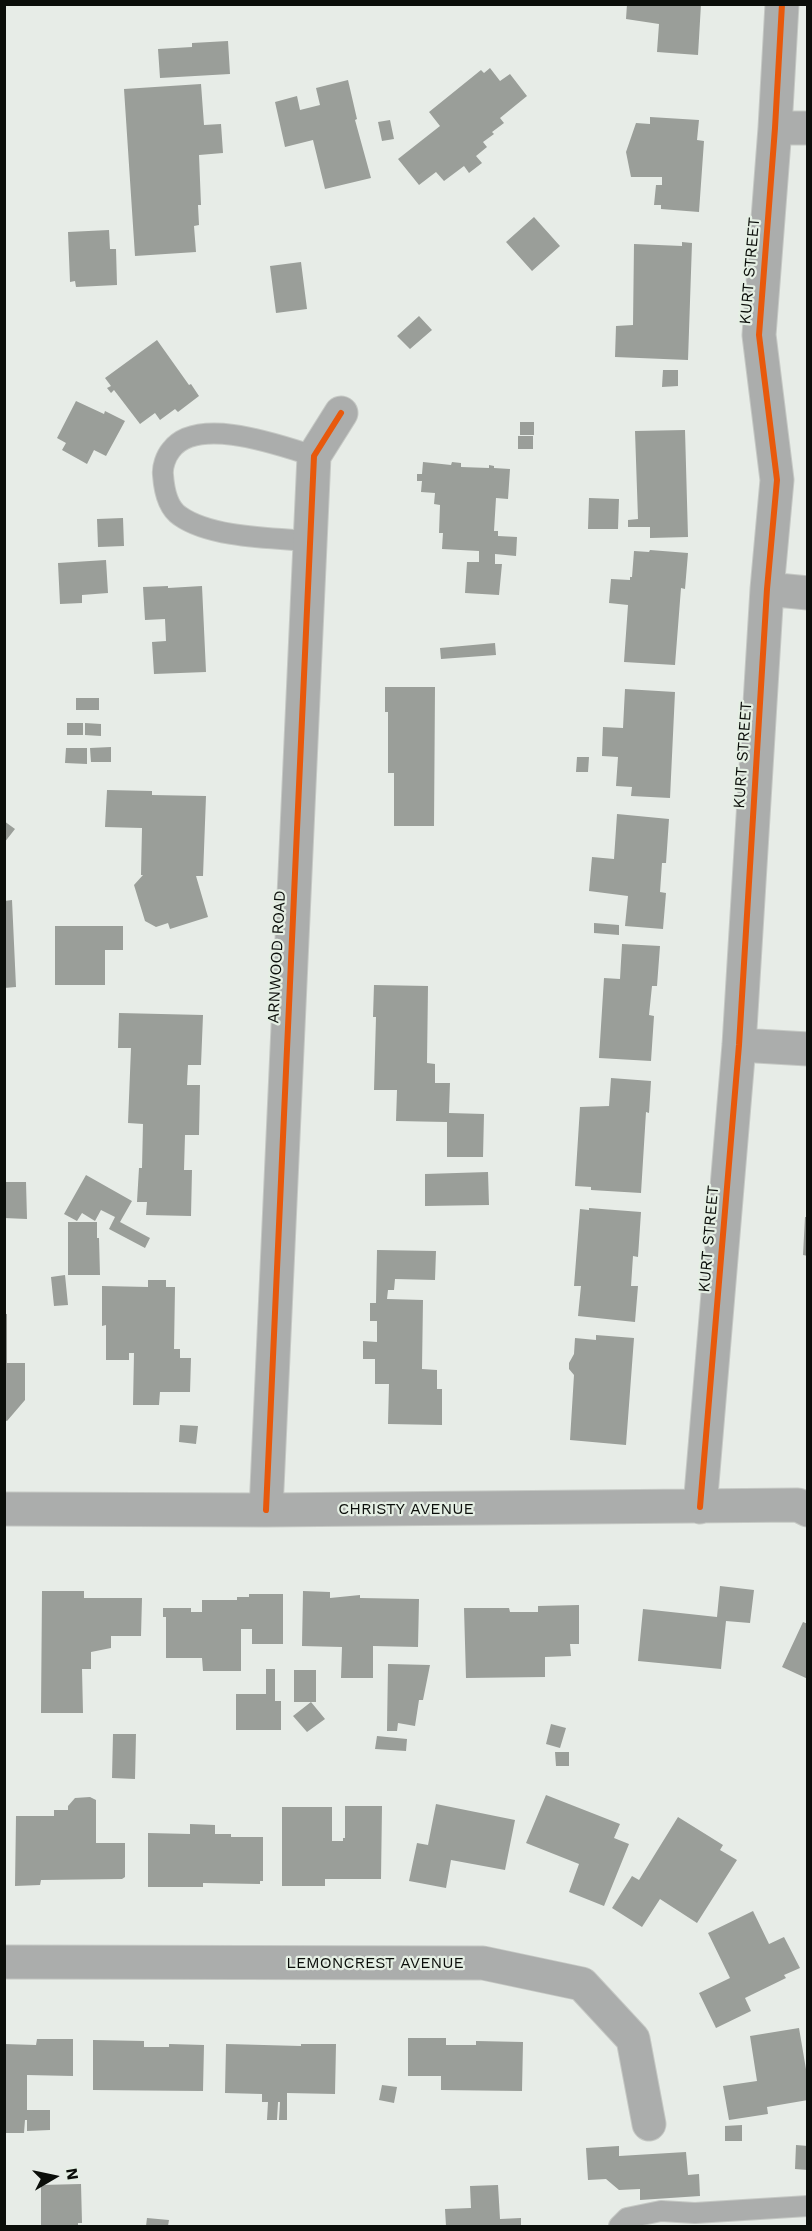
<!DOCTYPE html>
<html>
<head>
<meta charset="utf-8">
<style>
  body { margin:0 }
  #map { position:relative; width:812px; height:2231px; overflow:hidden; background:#e7ece7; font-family:"Work Sans",sans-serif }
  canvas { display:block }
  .frame { position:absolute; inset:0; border:6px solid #0b0e0a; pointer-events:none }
  .north { position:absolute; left:24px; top:2147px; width:60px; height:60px; -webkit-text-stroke:4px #e5efe4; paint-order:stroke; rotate:81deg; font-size:16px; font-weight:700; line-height:24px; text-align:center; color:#0b0e0a }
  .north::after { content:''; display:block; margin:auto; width:21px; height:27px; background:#0b0e0a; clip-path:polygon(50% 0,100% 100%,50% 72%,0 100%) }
</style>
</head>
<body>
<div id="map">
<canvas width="812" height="2231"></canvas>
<div class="frame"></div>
<div class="north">N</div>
</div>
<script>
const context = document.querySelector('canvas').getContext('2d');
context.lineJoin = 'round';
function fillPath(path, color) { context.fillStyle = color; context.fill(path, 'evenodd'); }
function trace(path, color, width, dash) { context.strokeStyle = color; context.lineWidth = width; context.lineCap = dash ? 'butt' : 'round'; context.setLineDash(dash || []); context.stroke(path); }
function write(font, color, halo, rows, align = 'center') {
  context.font = font + ' "Work Sans",sans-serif'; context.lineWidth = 4.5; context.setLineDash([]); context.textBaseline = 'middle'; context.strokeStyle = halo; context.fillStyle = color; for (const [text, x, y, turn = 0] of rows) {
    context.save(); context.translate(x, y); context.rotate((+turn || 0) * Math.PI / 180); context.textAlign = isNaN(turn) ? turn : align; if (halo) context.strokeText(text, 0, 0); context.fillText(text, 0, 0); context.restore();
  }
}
const building = new Path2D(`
  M627,4H701L698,55L657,52L659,24L626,19Z
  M228,41L230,74L160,78L158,49L192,47V43Z
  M490,68L500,81L510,74L527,96L500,118L504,123L492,132L494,134L483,142L487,147L476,156L482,163L469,173L464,166L444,181L436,172L419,185L398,159L440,126L429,112L481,70L484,73Z
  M348,80L357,119L355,120L371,178L325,189L313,140L285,147L275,102L297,96L300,110L320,105L316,88Z
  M201,84L204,125L221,124L223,153L199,155L201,205H198L199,225L194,226L196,252L135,256L124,89Z
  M650,117L699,120L697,140L704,141L699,212L661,209V205H654L656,185H662V177H631L626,152L636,123L650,124Z
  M390,120L394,139L382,141L378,122Z
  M534,217L560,246L532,271L506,242Z
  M109,230L110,249H116L117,285L76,287L75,281L70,282L68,232Z
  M682,242L692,243L688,360L615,357L616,326L633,325L634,244L682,246Z
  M301,262L307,309L276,313L270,266Z
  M419,316L432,330L410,349L397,336Z
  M157,340L189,385L191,384L199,396L178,412L175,409L160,420L155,413L140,424L114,390L111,393L107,388L111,386L105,378Z
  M663,370H678V386L662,387Z
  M76,401L104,414L105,411L125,421L106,456L94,450L87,464L62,450L66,443L57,438Z
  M520,422H534V435H520Z
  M685,430L688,537L650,538V527H628V520L638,519L635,431Z
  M518,436H533V449H518Z
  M423,462L451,465L452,462L461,463V467L489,468V465L494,466V468L510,469L508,499L496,498L494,531H498V536L517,537L516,556L495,554V564H502L499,595L465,593L467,562H479V551L442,549L443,533H439L440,505L434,504L435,493L421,492L422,481H417V474H422Z
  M589,498L619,499L618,529H588Z
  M123,518L124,546L98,547L97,519Z
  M650,550L688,553L685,589L681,588L675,665L624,662L628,605L609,603L611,579L630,580V577H632L634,551L649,552Z
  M106,560L108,593L82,595V603L60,604L58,563Z
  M168,586V588L202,586L206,672L154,674L152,642L166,641L165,619L145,620L143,587Z
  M495,643L496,655L441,659L440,648Z
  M385,687H435L434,826H394V773H388V712H385Z
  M625,689L675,692L670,798L631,796L632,787L616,786L618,757L602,756L603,727L623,728Z
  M76,698H99V710H76Z
  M67,723H83V735H67Z
  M85,723L101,724V736L85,735Z
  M111,747V762H91L90,748Z
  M66,748H87V764L65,763Z
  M577,757H589L588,772H576Z
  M107,790L152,791V795L206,796L203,876H196L208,917L170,929L168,923L156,927L145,921L134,885L143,875H141L142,828L105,827Z
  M617,814L669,819L666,863H662L660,892L666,893L663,929L625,926L628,896L589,891L592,857L614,859Z
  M4,821L15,829L4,843Z
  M12,900L16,987L4,988V901Z
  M594,923L619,925V935L594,933Z
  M55,926H123V950H105V985H55Z
  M622,944L660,946L657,986H652L649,1015L654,1016L651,1061L599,1058L604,978L620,979Z
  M374,985L428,986L427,1063L435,1064V1083H450L449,1113L484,1114L483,1157H447V1122L396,1121L397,1090H374L376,1017H373Z
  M119,1013L203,1015L201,1065H188L187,1085H200L199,1135H185L184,1170H192L191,1216L146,1215L147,1202H137L139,1168H142L143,1124L128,1123L131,1048H118Z
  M611,1078L651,1081L649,1113L646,1112L641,1193L591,1190V1187L575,1186L580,1107L609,1106Z
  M488,1172L489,1205L425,1206V1174Z
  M86,1175L132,1201L120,1222L150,1238L145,1248L109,1229L115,1217L101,1210L95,1221L82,1213L77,1221L64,1214Z
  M4,1182H26L27,1219L4,1218Z
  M589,1208L641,1212L638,1257L633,1256L631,1286H638L635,1322L578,1316L581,1286H574L580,1209L589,1210Z
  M805,1217H808V1256L803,1255Z
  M68,1222H97V1238H99L100,1275H68Z
  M377,1250L436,1251L435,1280L395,1279L394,1290H388L387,1299L423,1300L422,1369L437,1370V1389H442V1425L388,1424L389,1384H375V1359H363V1341L377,1342V1321H370V1303H376Z
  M65,1275L68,1305L54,1306L51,1277Z
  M148,1280H166V1287H175L174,1349H180V1358H191L190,1392H160L159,1405H133L134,1353H129V1360H106V1325L102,1326V1286L148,1287Z
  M4,1314H7V1363H25V1400L7,1421L4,1420Z
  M596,1335L634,1338L626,1445L570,1440L574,1375L569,1369V1363L574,1354L575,1338L596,1340Z
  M180,1425L198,1426L196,1444L179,1442Z
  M720,1586L754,1590L750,1623L726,1621L721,1669L638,1661L643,1609L717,1617Z
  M42,1591H84V1598H142L141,1636H111V1648L91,1652V1669H82L83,1713H41Z
  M303,1591L330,1592V1598L360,1595V1598L419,1599L418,1647L373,1646V1678H341L342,1647L302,1646Z
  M249,1594H283V1644H252V1629H241V1671H203L202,1658H166V1617H163V1608H191V1612H202V1600H237V1597H249Z
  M579,1605V1644H570L571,1656L545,1657V1677L466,1678L464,1608H509L510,1612H538V1606Z
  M803,1622L808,1624V1679L782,1667Z
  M388,1664L430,1665L423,1700H419L415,1726L398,1723L397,1731H387Z
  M266,1669H275V1701H281V1730H236V1694H266Z
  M294,1670H316V1702H294Z
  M311,1702L325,1719L307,1732L293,1716Z
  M551,1724L566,1728L560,1748L546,1744Z
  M113,1734H136L135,1779L112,1778Z
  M377,1736L407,1739L406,1751L375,1749Z
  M555,1752H569V1766H556Z
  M546,1795L620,1824L614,1838L629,1844L604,1906L569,1892L579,1864L526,1843Z
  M90,1797L96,1800V1843H125V1877L122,1879L41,1880L40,1885L15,1886L16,1816H54V1810H68V1806L75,1798Z
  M436,1804L515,1820L505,1870L451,1860L446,1888L409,1881L417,1843L428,1845Z
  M345,1806H382L381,1879H325V1886H282V1807H332V1841H343V1838H345Z
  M678,1817L723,1845L720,1850L737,1860L697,1923L660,1899L642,1927L612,1908L632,1876L639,1880Z
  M190,1824L215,1825V1834H231V1837H263V1881H260V1884L203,1883V1887H148V1833L190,1834Z
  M753,1911L769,1944L784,1937L800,1968L784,1975L786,1978L745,1998L751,2011L716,2028L699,1993L730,1978L708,1933Z
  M799,2028L808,2081V2100L767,2107L768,2114L729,2120L723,2086L757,2081L750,2036Z
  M408,2038H446V2045H476V2041L523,2042L522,2091L441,2090V2076H408Z
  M37,2039H73V2076L27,2075V2110H50V2130L27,2131V2120H25L24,2133H4V2044L36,2045Z
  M93,2040L144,2041V2047H169V2044L204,2045L203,2091L93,2090Z
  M226,2044L301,2046V2044H336L335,2094L287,2093V2120H279L280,2102H278L277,2120H267L268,2102H262V2094L225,2093Z
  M382,2085L397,2087L394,2103L379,2100Z
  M742,2125V2141H725V2126Z
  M796,2145L808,2146V2170L795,2169Z
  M619,2146V2156L686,2152L688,2175L699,2174L700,2196L640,2200V2189L619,2190L606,2179L588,2180L586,2148Z
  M81,2184L82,2223H78V2226H41V2185Z
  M498,2185L500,2219L521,2218V2226H446L445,2209L471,2208L470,2186Z
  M147,2218L169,2220L168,2226H146Z`);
const service = new Path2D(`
  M310,541C273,538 211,538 180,516C168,508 164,489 163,475C162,467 166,456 171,450C197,415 279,445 314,456
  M619,2226L627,2218L661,2211L695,2213L808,2206`);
const minor = new Path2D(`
  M775,128H808
  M767,589L808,593
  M739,1045L808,1049
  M700,1507L739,1045L767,589L777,480L759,335L775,128L782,4
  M4,1509L266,1510L798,1505L808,1510
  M266,1510L314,456L341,413
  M4,1962L483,1963L582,1984L633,2039L649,2124`);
const cycleway = new Path2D(`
  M700,1507L739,1045L767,589L777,480L759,335L775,128L782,4
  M266,1510L314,456L341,413`);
const streetNames = [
  ["KURT STREET",750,271,-85],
  ["KURT STREET",743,755,-86],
  ["ARNWOOD ROAD",277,957,-87],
  ["KURT STREET",709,1239,-85],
  ["CHRISTY AVENUE",406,1509],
  ["LEMONCREST AVENUE",375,1963]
];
fillPath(building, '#9a9e99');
trace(service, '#c5c8c4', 22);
trace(minor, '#c5c8c4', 35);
trace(service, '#abadac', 20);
trace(minor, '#abadac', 33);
trace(cycleway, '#e8590c', 6);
write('16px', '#0b0e0a', '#e5efe4', streetNames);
</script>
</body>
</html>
